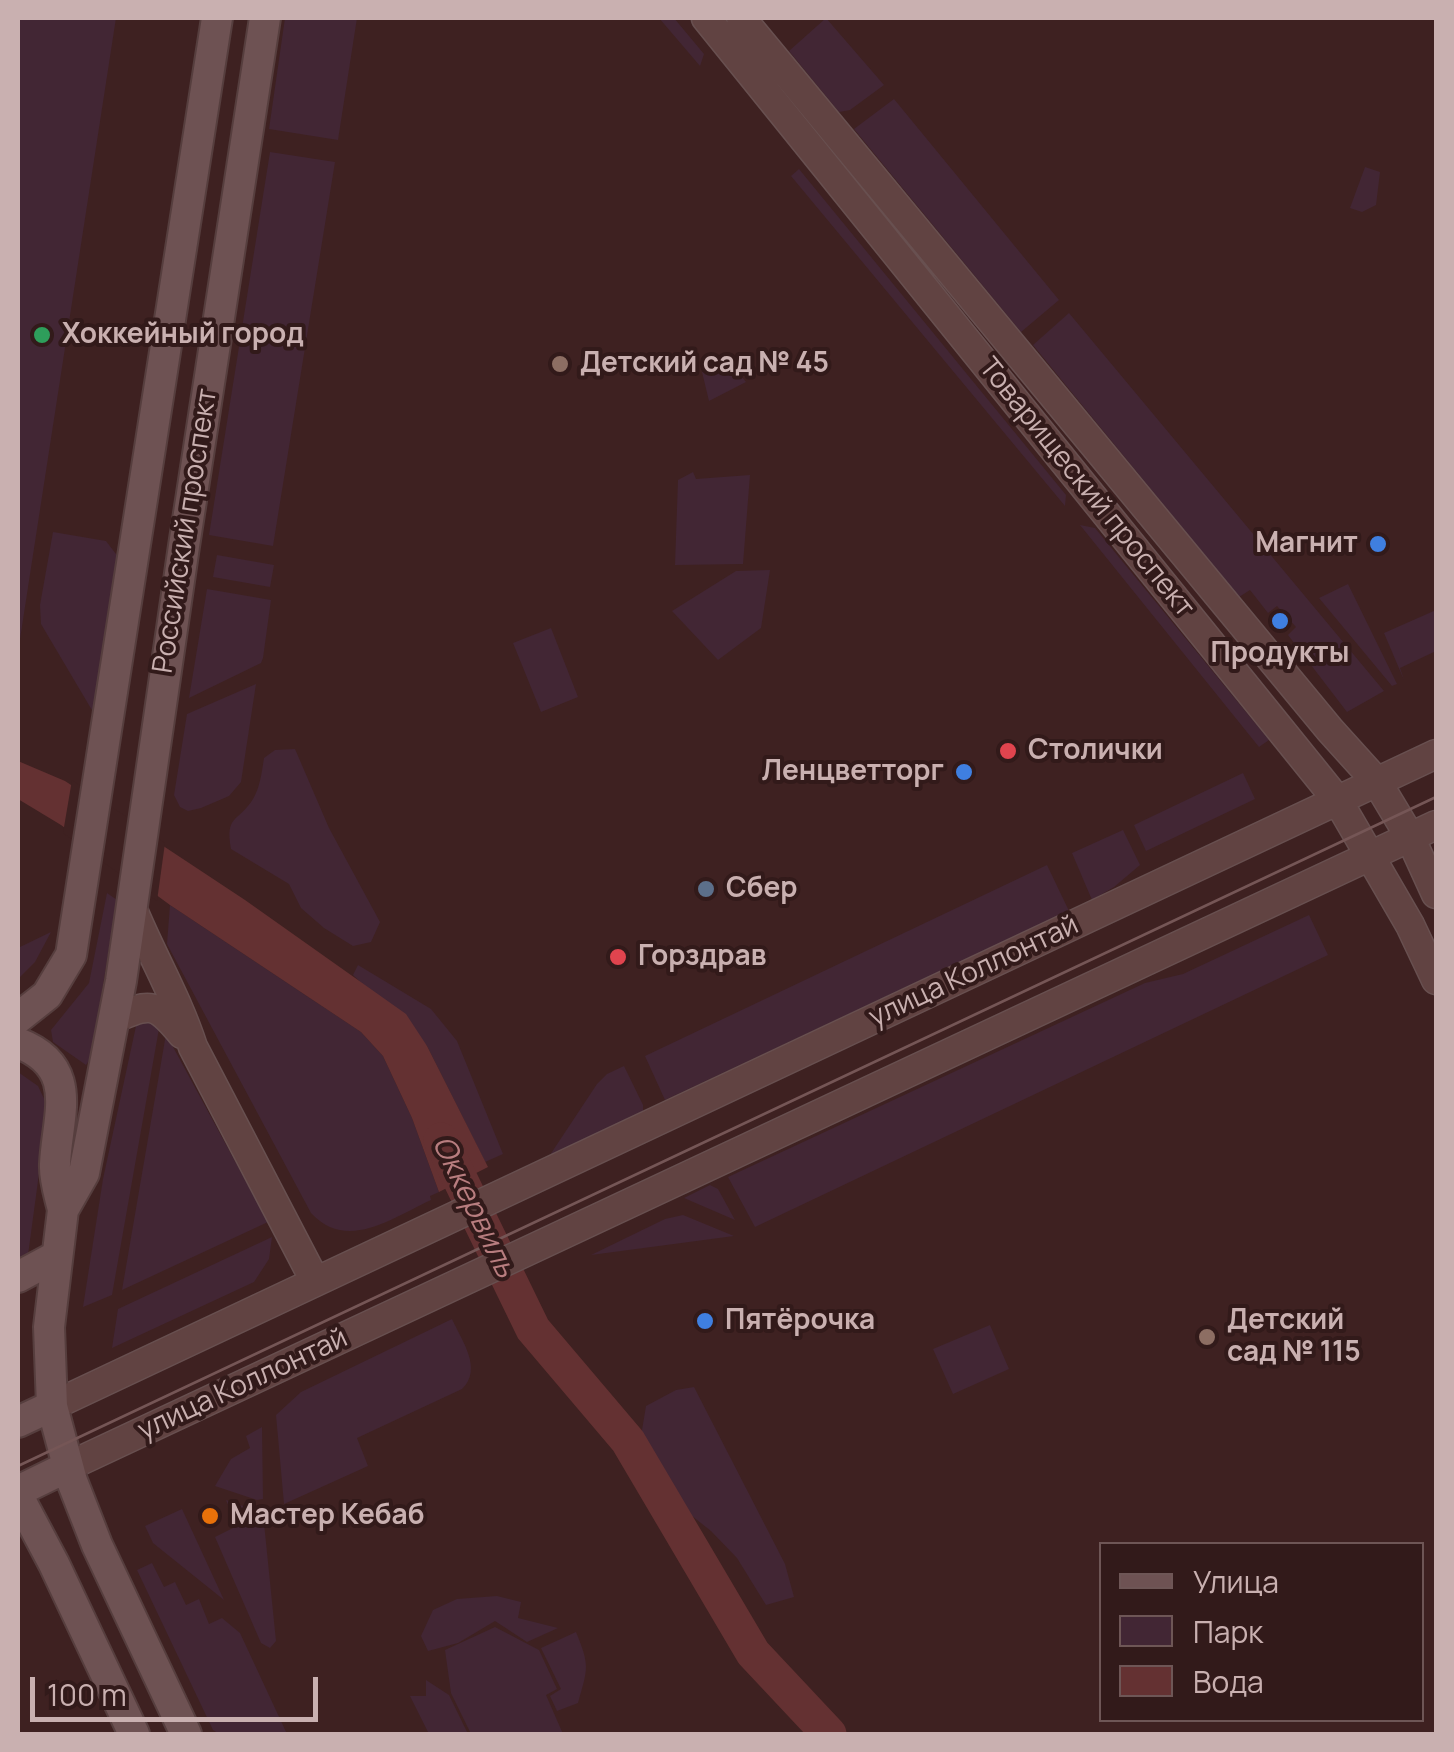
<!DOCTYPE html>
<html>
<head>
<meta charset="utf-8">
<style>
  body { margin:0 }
  #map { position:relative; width:1454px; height:1752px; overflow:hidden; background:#3e2121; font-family:Manrope,sans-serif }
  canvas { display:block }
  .frame { position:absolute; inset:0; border:20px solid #c9b0b0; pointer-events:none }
  .legend { position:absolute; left:1099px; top:1542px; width:325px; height:180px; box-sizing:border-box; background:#321a1a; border:2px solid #6e5656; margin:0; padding:12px 18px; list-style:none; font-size:30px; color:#c9b0b0 }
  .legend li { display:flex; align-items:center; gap:20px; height:50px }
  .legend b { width:50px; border:2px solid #6e5656 }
  .scale { position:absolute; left:30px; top:1677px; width:288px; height:45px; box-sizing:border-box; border:5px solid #c9b0b0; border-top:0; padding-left:12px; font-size:30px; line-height:35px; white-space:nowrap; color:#c9b0b0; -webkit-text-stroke:8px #321a1a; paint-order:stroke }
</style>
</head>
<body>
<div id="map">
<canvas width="1454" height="1752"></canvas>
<div class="frame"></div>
<ul class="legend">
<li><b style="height:12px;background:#6e5253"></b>Улица</li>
<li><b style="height:28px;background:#422634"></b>Парк</li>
<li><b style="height:28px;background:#643132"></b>Вода</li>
</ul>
<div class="scale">100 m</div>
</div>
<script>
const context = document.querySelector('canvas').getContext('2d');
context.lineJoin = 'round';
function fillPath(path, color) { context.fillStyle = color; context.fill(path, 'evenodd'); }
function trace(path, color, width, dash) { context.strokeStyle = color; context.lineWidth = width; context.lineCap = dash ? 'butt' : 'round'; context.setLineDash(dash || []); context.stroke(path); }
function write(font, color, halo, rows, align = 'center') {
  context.font = font + ' Manrope,sans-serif'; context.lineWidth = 8; context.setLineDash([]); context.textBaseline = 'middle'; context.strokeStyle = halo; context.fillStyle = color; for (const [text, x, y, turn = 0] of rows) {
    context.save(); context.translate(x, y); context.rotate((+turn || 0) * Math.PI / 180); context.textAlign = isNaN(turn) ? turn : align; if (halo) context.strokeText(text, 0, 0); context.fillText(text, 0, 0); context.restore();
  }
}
const green = new Path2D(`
  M18,18H116L18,652Z
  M285,18H357L338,140L269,129Z
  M659,18H674L704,54L700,66Z
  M826,18L884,85L850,110L839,112L789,51Z
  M894,99L1059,300L1021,332L854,129Z
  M270,152L335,162L273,546L209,535Z
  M1365,167L1380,172L1376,205L1362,212L1350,208Z
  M799,169L1066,495L1065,506L791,176Z
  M1069,313L1384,691L1347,712L1288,635L1296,627L1277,606L1268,613L1250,590L1239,597L1033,345Z
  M730,363L746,382L709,401L702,372Z
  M693,472L696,479L750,475L743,564L675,565L678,480Z
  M1080,525L1095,528L1269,740L1259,747Z
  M53,532L106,541L119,558L96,717L41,624L40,605Z
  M217,555L274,565L270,587L213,577Z
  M770,570L761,628L718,660L672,611L736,571Z
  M1348,584L1397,684L1392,686L1319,598Z
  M207,589L271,600L263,658L261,663L189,698Z
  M1436,610V651L1400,668L1404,680L1384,633Z
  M551,628L578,697L541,712L513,643Z
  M256,684L241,782L229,796L201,808L188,811L180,807L174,795L187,714Z
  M295,749L329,828L380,922L371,942L353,946L324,928L301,908L289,884L231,849C225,814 238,823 253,799C260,788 262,771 264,758L275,750Z
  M1243,773L1255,799L1146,851L1134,825Z
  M1123,830L1140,865L1114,887L1092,900L1072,853Z
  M1047,865L1069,911L665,1100L645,1056Z
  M107,893L117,900L91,1058L86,1065L53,1042L51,1030L89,983Z
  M170,905L361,1032L383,1056L412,1118L439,1192L430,1196L431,1200C392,1218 347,1252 311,1213L167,944Z
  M1309,915L1328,955L755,1227L728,1177L1145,983L1183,974Z
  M51,932L35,962L18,979V948Z
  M358,965L431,1009L457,1041L503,1154L485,1162L427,1046L353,975Z
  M144,1018L160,1023L112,1295L83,1307L103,1179L136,1026Z
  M166,1034L268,1222L122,1290Z
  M624,1066L643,1105V1112L548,1158L597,1084L607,1074Z
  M18,1072L38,1086L48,1107L28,1255L18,1270Z
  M710,1185L718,1189L735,1220L684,1198Z
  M683,1215L734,1236L591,1255L665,1219Z
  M272,1237L269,1259L254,1282L112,1348L118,1309Z
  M452,1319C462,1341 483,1369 462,1389L357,1438L368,1466L284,1504L276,1415L301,1392Z
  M990,1325L1009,1369L953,1394L933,1349Z
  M694,1387L785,1564L794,1597L766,1605L737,1558L711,1531L682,1508L640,1442L646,1406L676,1390Z
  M262,1427L263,1499L257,1500L215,1486L231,1459L250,1448L246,1436Z
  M226,1500L263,1513L276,1641L270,1648L261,1643L215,1537L237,1526Z
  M182,1509L224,1600L153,1543L145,1526Z
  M152,1563L164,1587L175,1582L186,1605L199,1599L209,1624L222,1618L240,1633L287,1734H219L213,1730L137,1570Z
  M497,1596L521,1602L518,1618L558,1628L527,1642L495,1621L458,1643L428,1651L421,1636L433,1610L457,1599Z
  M495,1627L539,1650L557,1689L546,1695L563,1734H471L451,1693L445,1650Z
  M576,1632C590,1666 588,1668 578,1703L557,1711L550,1696L561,1689L541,1648Z
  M426,1680L449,1695L468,1734H429L410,1696H426Z`);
const water = new Path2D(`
  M18,761L65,781L245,900L406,1014L427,1046L488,1167L439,1192L412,1118L383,1056L361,1032L170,905L61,825L18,799Z`);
const pier = new Path2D(`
  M72,780L165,843L157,901L63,833Z`);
const river = new Path2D(`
  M441,1140L533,1329L628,1441L753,1653L829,1734`);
const secondary = new Path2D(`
  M706,18L1338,801L1410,925L1436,980
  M741,18L1330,730L1377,782L1410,837L1436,894
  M133,910C152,956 178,1000 193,1047L315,1281
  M114,1019C151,1001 157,1004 182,1034
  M52,1406L1436,754
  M67,1467L1436,825`);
const primary = new Path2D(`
  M18,1018L47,995L71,955L217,18
  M18,1043C81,1067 57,1116 55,1164C54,1179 60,1196 63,1210
  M18,1277L57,1256
  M18,1422L52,1406
  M18,1491L67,1467
  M18,1496L54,1564L134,1734
  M186,1734L97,1545L72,1481L52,1406L49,1327L63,1210L84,1173L121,981L184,546L265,18`);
const tram = new Path2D(`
  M18,1466L1436,797`);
const markers = [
  [42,335,10,"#2e9e5b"],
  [560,364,10,"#8d6e63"],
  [1378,544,10,"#3f7fe0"],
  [1280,621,10,"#3f7fe0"],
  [1008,751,10,"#e0444e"],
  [964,772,10,"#3f7fe0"],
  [706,889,10,"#5c6f8a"],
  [618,957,10,"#e0444e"],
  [705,1321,10,"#3f7fe0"],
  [1207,1337,10,"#8d6e63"],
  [210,1516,10,"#e8710a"]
];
const poiNames = [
  ["Хоккейный город",62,335],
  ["Детский сад № 45",580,364],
  ["Магнит",1358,544,"right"],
  ["Продукты",1280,654,"center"],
  ["Столички",1028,751],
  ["Ленцветторг",944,772,"right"],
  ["Сбер",726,889],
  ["Горздрав",638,957],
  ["Пятёрочка",725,1321],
  ["Детский",1227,1321],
  ["сад № 115",1227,1353],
  ["Мастер Кебаб",230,1516]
];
const streetNames = [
  ["Товарищеский проспект",1086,488,51],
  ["Российский проспект",186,531,-81],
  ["улица Коллонтай",974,972,-25],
  ["улица Коллонтай",243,1385,-25]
];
const waterNames = [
  ["Оккервиль",473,1207,64]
];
fillPath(green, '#422634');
fillPath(water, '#643132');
fillPath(pier, '#3e2121');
trace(river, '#643132', 35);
trace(secondary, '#685050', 31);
trace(primary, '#563e3e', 34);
trace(secondary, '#614342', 28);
trace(primary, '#6e5253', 30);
trace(tram, '#755656', 2.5);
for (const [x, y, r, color] of markers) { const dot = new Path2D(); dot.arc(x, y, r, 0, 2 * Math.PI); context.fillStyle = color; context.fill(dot); trace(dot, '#321a1a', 4); }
write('bold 28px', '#c9b0b0', '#321a1a', poiNames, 'left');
write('28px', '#c9b0b0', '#321a1a', streetNames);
write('italic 30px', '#b87d7f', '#321a1a', waterNames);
</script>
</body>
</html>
